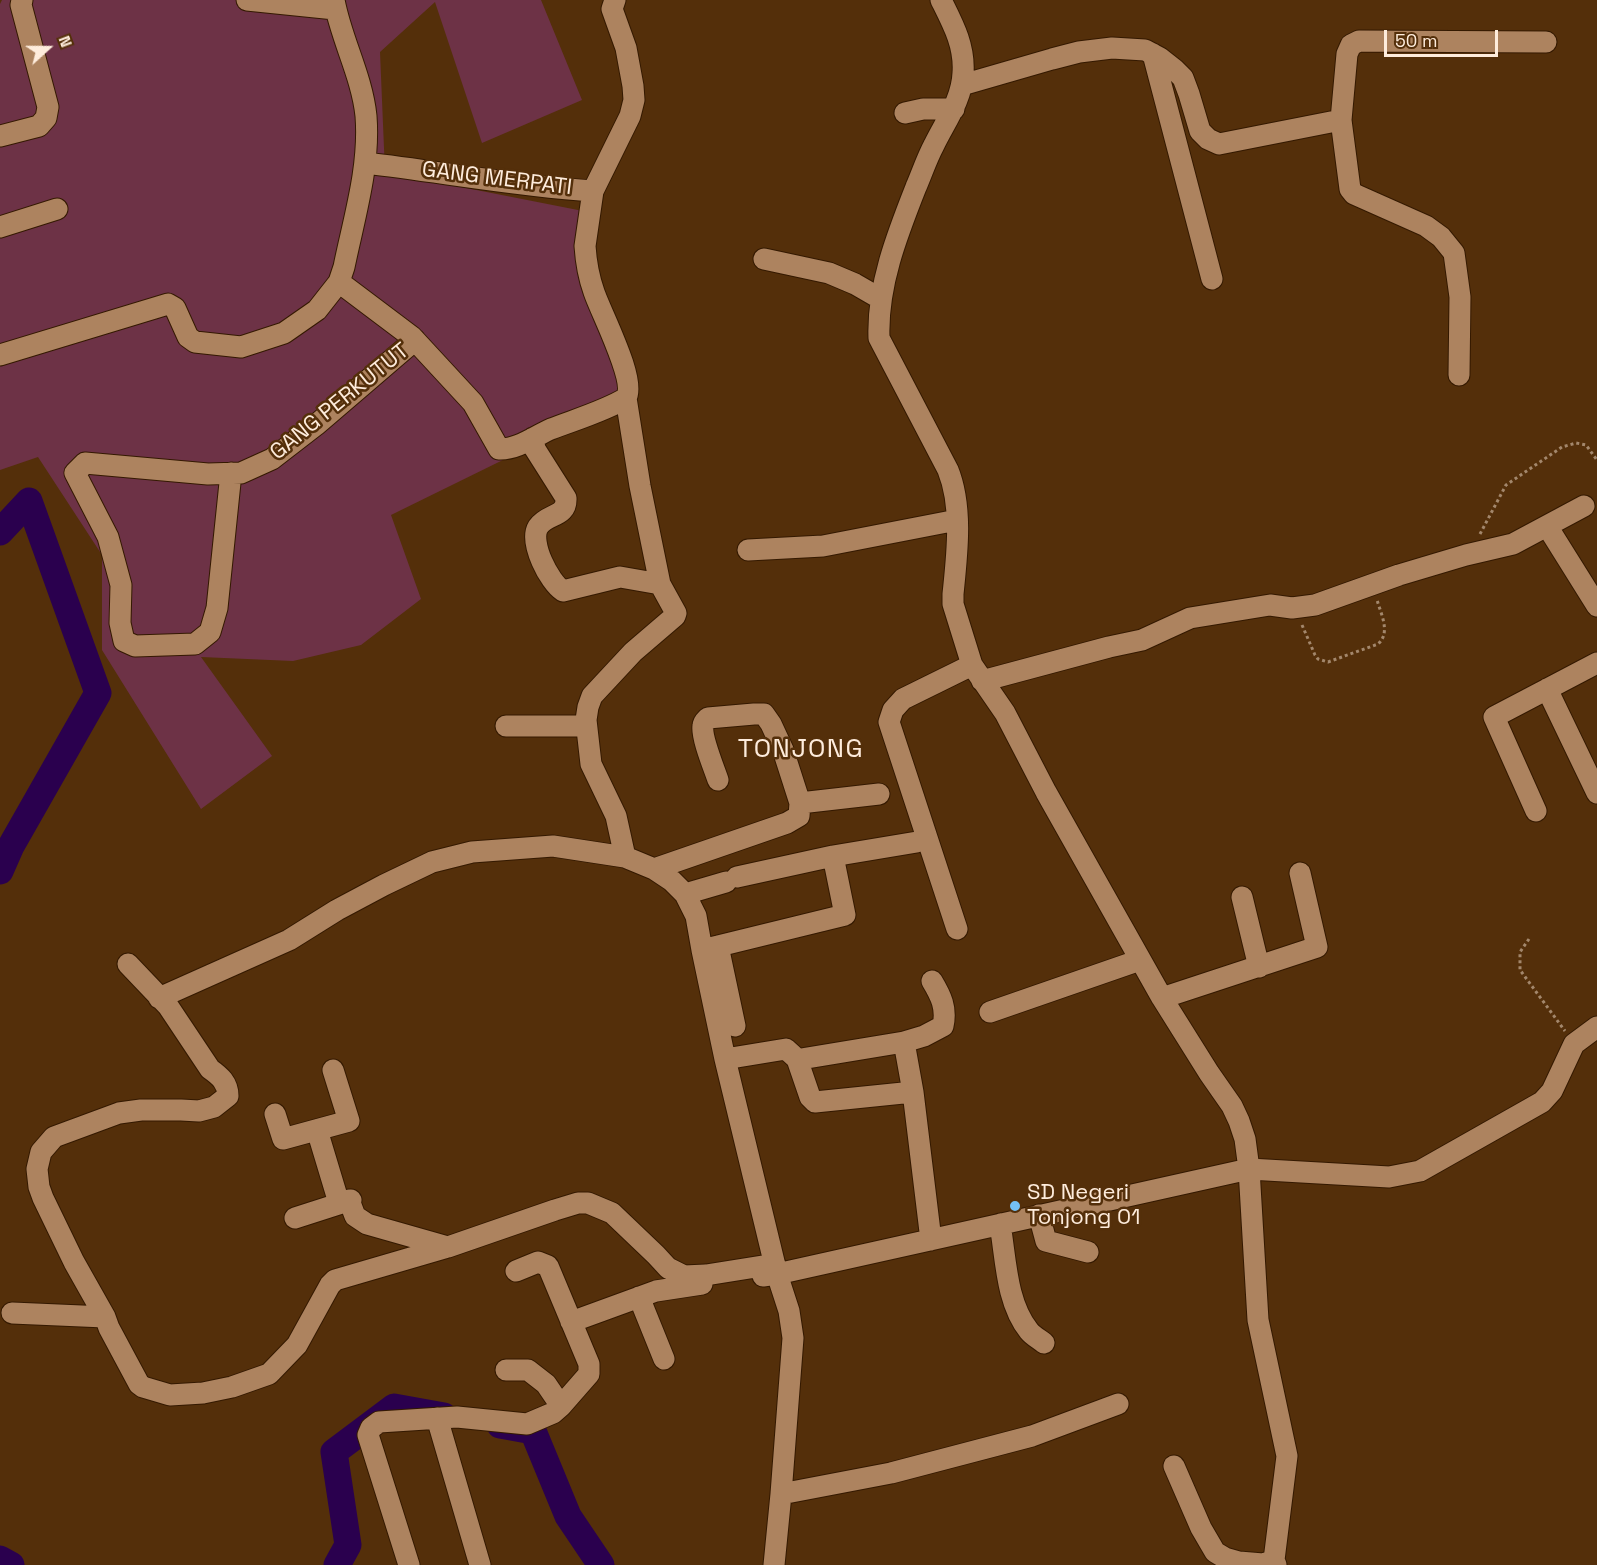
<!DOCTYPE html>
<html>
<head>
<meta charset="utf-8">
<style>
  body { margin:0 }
  #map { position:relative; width:1597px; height:1565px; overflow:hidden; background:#542f0a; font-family:"Space Grotesk",sans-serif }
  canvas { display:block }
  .north { position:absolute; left:18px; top:18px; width:60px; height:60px; -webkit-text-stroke:4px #542f0a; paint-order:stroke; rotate:69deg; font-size:16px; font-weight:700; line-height:24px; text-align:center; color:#feecdc }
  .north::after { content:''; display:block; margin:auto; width:21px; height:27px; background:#feecdc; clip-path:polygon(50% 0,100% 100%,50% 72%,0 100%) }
  .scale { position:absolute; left:1384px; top:30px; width:114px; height:27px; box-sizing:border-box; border:3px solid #feecdc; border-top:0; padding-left:8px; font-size:18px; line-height:21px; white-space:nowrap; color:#feecdc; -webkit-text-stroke:4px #542f0a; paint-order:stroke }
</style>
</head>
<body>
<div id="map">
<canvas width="1597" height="1565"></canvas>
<div class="north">N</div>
<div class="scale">50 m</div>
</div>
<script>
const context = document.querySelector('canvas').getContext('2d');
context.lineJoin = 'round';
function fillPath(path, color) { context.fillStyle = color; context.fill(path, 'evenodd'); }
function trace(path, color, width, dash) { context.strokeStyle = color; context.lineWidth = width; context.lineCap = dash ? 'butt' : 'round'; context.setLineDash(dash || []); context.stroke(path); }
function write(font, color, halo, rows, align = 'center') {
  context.font = font + ' "Space Grotesk",sans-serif'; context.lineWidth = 5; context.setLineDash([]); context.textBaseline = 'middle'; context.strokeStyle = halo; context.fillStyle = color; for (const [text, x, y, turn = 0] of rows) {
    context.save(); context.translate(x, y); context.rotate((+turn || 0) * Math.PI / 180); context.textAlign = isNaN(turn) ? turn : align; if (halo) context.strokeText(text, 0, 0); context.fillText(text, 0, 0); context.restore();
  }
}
const green = new Path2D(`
  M2,0H541L582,100L482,143L435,2L380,52L385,172L583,211L625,400L391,515L421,599L361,645L293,661L201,657L272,756L201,809L102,650V555L38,457L0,470V4Z`);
const river = new Path2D(`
  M0,532L29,501L98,693L11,846L0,871
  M500,1425L533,1431L568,1516L601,1565
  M0,1559L11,1565
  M337,1565L348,1545L334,1452L394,1407L444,1416`);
const path = new Path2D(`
  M1480,534L1506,485L1562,447L1576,443L1586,445L1597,460
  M1302,625L1315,655L1318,659L1328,662L1378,644C1391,633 1381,614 1377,600
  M1529,939L1520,952V970L1565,1031`);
const minor = new Path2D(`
  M247,0L335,9
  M615,0L612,9L626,48L633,86L634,100L630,116L593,191L585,246C586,261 589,278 594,292C601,313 637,381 626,398L640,486L660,584L676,613L675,616L633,652L592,696L588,707L586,720L591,764L616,816L625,857
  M941,0C953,24 965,46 963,73C962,100 945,122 934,145C927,158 922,173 916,187C897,235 877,286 879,338L948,470C963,507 957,555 953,594V604L972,665L1005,713L1046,792L1162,998L1209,1073L1232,1106L1239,1121L1245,1139L1249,1169L1258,1320L1287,1456L1274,1560L1276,1565
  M1153,54L1212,279
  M962,85L1052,59L1079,52L1112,48L1145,50L1160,58L1174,69L1183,78L1189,94L1200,131L1208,139L1219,144L1341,120L1350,189L1354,194L1426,226L1441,237L1454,253L1460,297L1459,375
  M905,113L923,109H954
  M1341,120L1347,54L1351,45L1359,41L1546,42
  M0,136L39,126L46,118L48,107L21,5L22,0
  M366,163C442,172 517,186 593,191
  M0,227L57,209
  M764,259L829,273L855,284L881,299
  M339,282L412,337L473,403L499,449C517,450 535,436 551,429C574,420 605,411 626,398
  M0,355L168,304L175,308L188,337L195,342L241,347L284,333L317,310L339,282L344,267C354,218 370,167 366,116C362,76 341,39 334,0
  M533,438L535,449L566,498C567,518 547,513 538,527C529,542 549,582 563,591L620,577L660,584
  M231,473L217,608L210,632L195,644L135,646L124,641L120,623L121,585L108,537L75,473L85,463L208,474L241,473L272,459L316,425L415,340
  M1547,526L1597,606
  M748,550L823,546L957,520
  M982,681L1109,647L1142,640L1190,618L1270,605L1292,608L1315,605L1399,575L1466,555L1513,544L1584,506
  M1547,689L1597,793
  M506,726H586
  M800,803L879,794
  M1536,811L1494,717L1597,663
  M654,869L787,823L799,816L800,803L783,750L771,724L764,714H754L708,718C705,721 703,722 703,726C701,737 714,768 718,780
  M737,877L833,856L917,842
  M685,894L726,882
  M1242,897L1259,967
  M957,929L889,722L893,710L903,699L972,665
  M718,946L735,1026
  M702,950L845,915L833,856
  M128,964L168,1006L210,1069C220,1076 228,1083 228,1096L214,1107L199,1111L181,1110H141L119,1113L54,1137L41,1152L37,1169L39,1187L43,1198L74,1262L105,1317L109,1328L139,1384L143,1387L170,1395L203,1393L232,1387L269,1374L297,1345L330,1285L335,1280L448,1247L555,1210L578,1203H588L612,1213L656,1255L668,1268L684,1276L706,1275L775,1264
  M159,998L289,940L337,910L384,885L432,862L472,852L553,846L625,857L654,869L672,881L685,894L696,916L702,950L725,1059L777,1274L1249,1169L1389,1177L1420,1171L1542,1102L1552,1091L1574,1044L1597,1027
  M1162,998L1317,947L1300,873
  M990,1012L1140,960
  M904,1042L913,1092L931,1240
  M725,1059L786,1049L797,1059H801L904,1042L924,1036L943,1026C947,1008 941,996 932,981
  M797,1059L810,1097L815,1102L913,1092
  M275,1114L283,1139L349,1121L333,1070
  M317,1130L339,1203
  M349,1200L355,1216L367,1224L448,1247
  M1039,1215L1046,1241L1088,1252
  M295,1218L351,1200
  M1000,1224C1006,1259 1006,1302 1029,1331C1033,1336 1039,1339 1044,1343
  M763,1276L777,1274L789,1311L793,1338L781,1494L774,1565
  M639,1297L664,1359
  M12,1313L105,1317
  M571,1322L656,1291L702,1284
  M506,1370H528L546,1384L561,1406
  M437,1418L480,1565
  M1174,1466L1201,1528L1215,1552L1225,1558L1239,1562L1263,1564L1274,1560
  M781,1494L891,1473L1032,1436L1118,1404
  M409,1565L368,1435L371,1428L379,1422L457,1417L527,1424L553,1413L561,1406L589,1374V1364L548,1266L538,1262L516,1271`);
const markers = [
  [1015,1206,6,"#74c0f6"]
];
const streetNames = [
  ["GANG MERPATI",497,179,7],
  ["GANG PERKUTUT",340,402,-39]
];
const poiNames = [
  ["SD Negeri",1027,1193],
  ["Tonjong 01",1027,1218]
];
const quarterNames = [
  ["TONJONG",801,750]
];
fillPath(green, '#6d3246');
trace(river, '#2a004e', 27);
trace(minor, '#341900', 23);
trace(path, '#a3876c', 3, [3, 3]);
trace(minor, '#ad835f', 21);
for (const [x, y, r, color] of markers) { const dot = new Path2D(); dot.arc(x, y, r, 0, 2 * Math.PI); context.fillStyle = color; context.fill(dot); trace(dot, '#542f0a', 2); }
write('22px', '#feecdc', '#542f0a', streetNames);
write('22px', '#feecdc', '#542f0a', poiNames, 'left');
context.letterSpacing = '1.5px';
write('26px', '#feecdc', '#542f0a', quarterNames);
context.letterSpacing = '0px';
</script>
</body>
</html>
